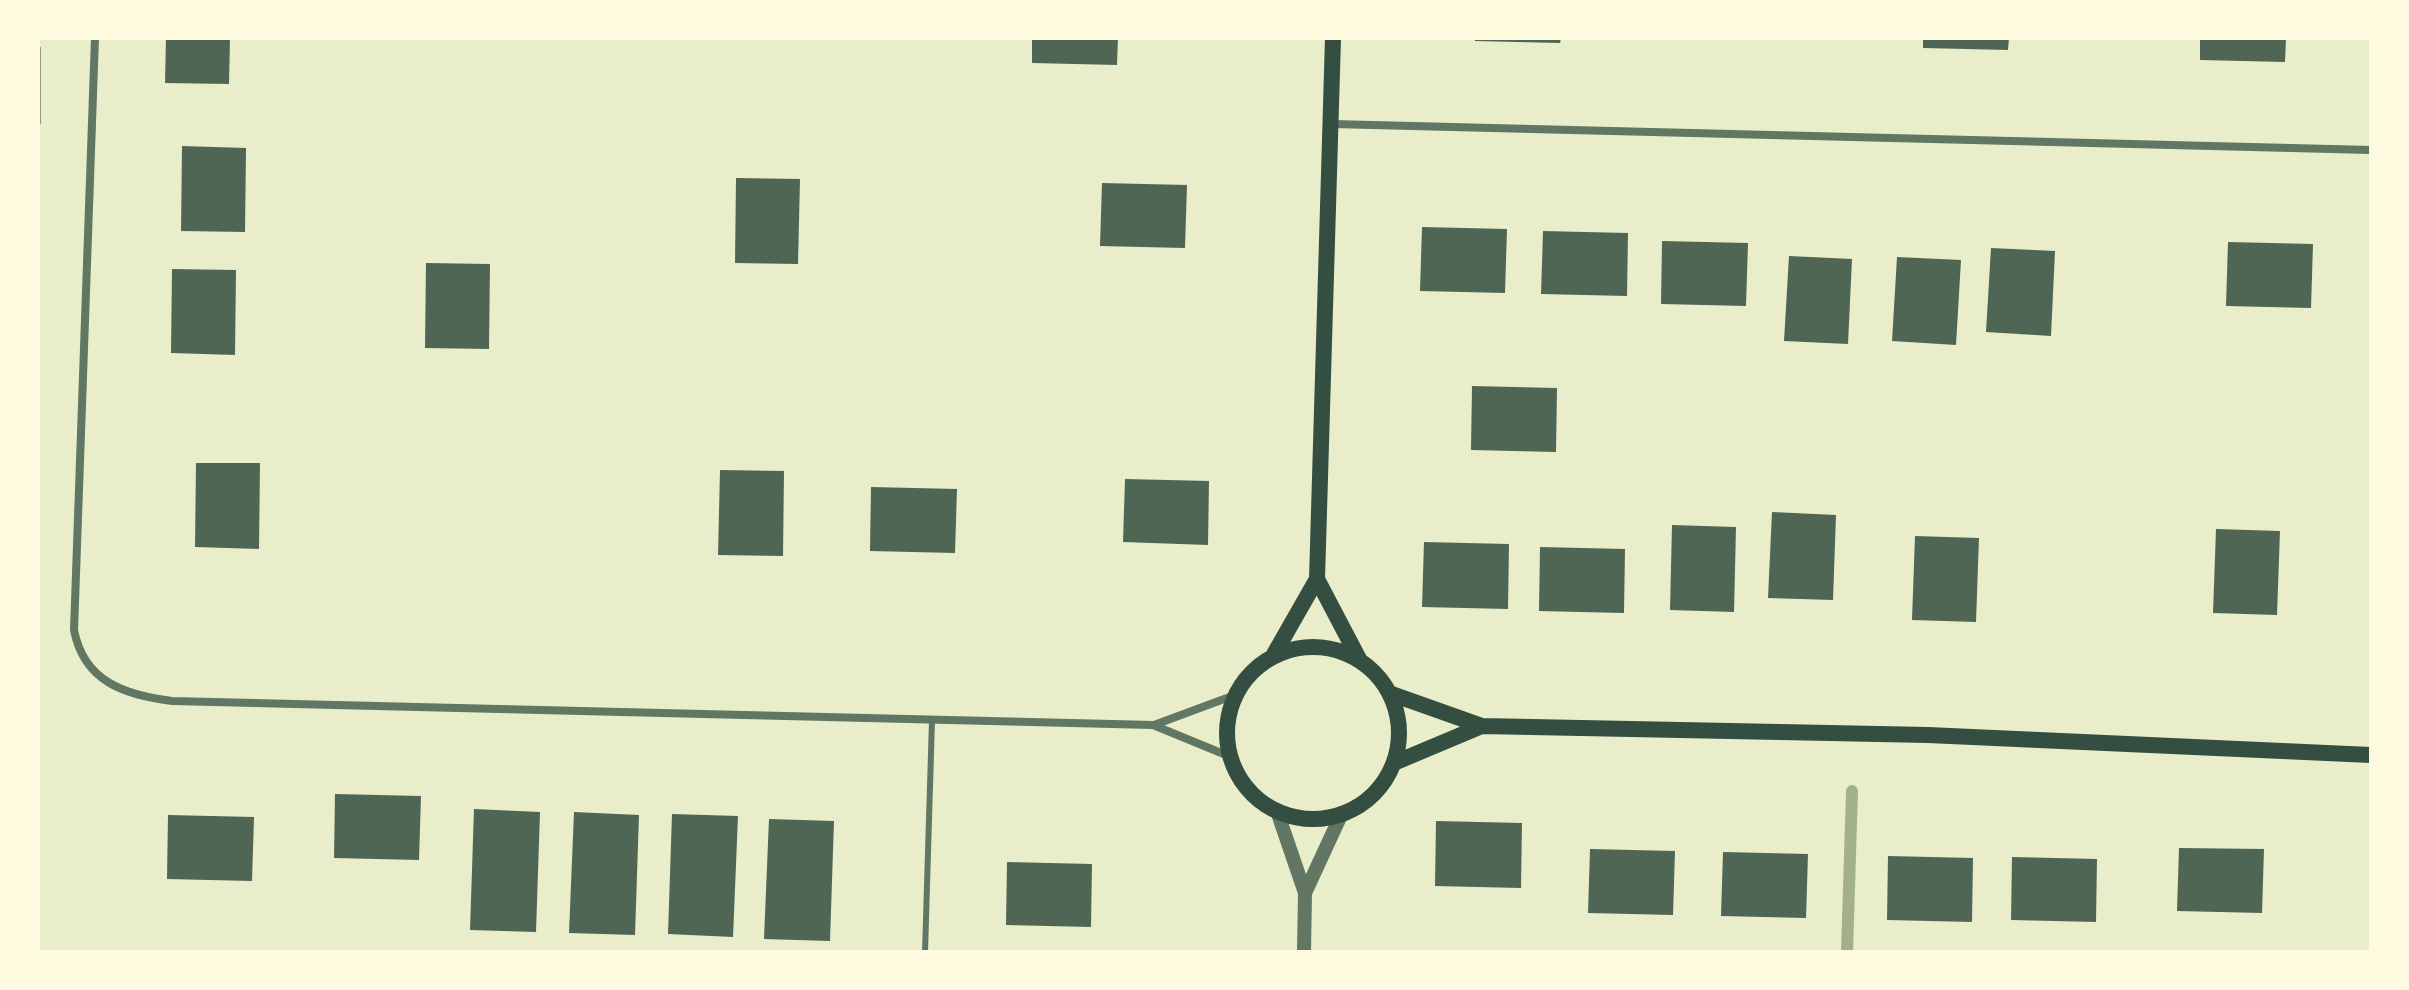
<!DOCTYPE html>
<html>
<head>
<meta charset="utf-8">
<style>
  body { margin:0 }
  #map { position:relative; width:2409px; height:990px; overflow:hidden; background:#e9edc9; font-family:Lato,sans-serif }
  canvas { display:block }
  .frame { position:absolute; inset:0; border:40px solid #fefae0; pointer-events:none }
</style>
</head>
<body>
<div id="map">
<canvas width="2409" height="990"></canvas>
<div class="frame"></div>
</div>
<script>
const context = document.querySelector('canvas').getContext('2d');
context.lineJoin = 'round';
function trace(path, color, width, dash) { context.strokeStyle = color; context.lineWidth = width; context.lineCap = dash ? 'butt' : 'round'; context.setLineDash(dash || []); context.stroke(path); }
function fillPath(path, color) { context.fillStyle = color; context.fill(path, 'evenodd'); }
const stream = new Path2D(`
  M1847,952L1852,791`);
const building = new Path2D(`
  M166,38H230L229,84L165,83Z
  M1032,38H1118L1117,65L1032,63Z
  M1475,38H1561L1560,43L1475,41Z
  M1923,38H2009L2008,50L1923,48Z
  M2200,38H2286L2285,62L2200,60Z
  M182,146L246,148L245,232L181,231Z
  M736,178L800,179L798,264L735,263Z
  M1102,183L1187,185L1185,248L1100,246Z
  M1422,227L1507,229L1505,293L1420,291Z
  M1543,231L1628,233L1627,296L1541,294Z
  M1662,241L1748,243L1746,306L1661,304Z
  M2228,242L2313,244L2311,308L2226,306Z
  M1991,248L2055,251L2051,336L1986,332Z
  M1789,256L1852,259L1848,344L1784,341Z
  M1897,257L1961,260L1956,345L1892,341Z
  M426,263L490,264L489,349L425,348Z
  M172,269L236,270L235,355L171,353Z
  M1472,386L1557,388L1556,452L1471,450Z
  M196,463H260L259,549L195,547Z
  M720,470L784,471L783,556L718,555Z
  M1125,479L1209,481L1208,545L1123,542Z
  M871,487L957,489L955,553L870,551Z
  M1772,512L1836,515L1833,600L1768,598Z
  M1672,525L1736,527L1734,612L1670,610Z
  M2216,529L2280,531L2277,615L2213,613Z
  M1915,536L1979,538L1976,622L1912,620Z
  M1424,542L1509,544L1508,609L1422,607Z
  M1540,547L1625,549L1624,613L1539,611Z
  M335,794L421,796L419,860L334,858Z
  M474,809L540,812L536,932L470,930Z
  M574,812L639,815L635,935L569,933Z
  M672,814L738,816L733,937L668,934Z
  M168,815L254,817L252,881L167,879Z
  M769,819L834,821L830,941L764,939Z
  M1436,821L1522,823L1521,888L1435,886Z
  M2179,848L2264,849L2262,913L2177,911Z
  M1590,849L1675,851L1673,915L1588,913Z
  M1723,852L1808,854L1806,918L1721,916Z
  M1888,856L1973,858L1972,922L1887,920Z
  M2012,857L2097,859L2096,922L2011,920Z
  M1007,862L1092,864L1091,927L1006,925Z`);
const path = new Path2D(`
  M38,48V123`);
const service = new Path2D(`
  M925,952L932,720`);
const minor = new Path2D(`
  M95,38L74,630C84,682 125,695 172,701L1153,725L1231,757
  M1332,124L2371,150
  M1154,725L1235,695`);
const tertiary = new Path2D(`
  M1277,811L1305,893L1304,952
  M1305,893L1342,813`);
const secondary = new Path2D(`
  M1317,579L1359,659
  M1227 733a86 86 0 1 1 172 0a86 86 0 1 1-172 0Z
  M1273,656L1317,579L1333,38
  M1389,693L1482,726L1928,735L2371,755
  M1394,763L1482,726`);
trace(stream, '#a3b18a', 12);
fillPath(building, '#4f6655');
trace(path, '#344e41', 5);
trace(service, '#617663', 6);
trace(minor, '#617663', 8);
trace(tertiary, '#617663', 14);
trace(secondary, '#344e41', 16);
</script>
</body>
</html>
